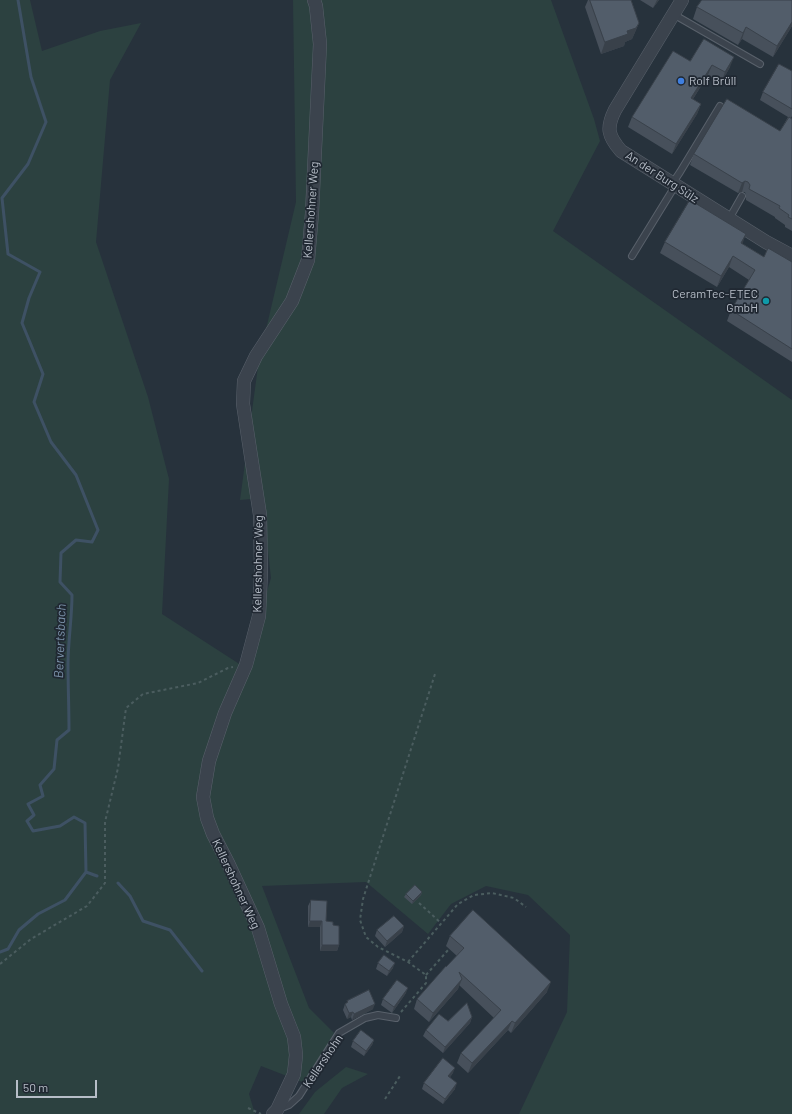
<!DOCTYPE html>
<html>
<head>
<meta charset="utf-8">
<style>
  body { margin:0 }
  #map { position:relative; width:792px; height:1114px; overflow:hidden; background:#27323c; font-family:Barlow,sans-serif }
  canvas { display:block }
  .scale { position:absolute; left:16px; top:1080px; width:81px; height:18px; box-sizing:border-box; border:2px solid #b7bec8; border-top:0; padding-left:5px; font-size:12px; line-height:14px; white-space:nowrap; color:#b7bec8; -webkit-text-stroke:3px #202832; paint-order:stroke }
</style>
</head>
<body>
<div id="map">
<canvas width="792" height="1114"></canvas>
<div class="scale">50 m</div>
</div>
<script>
const context = document.querySelector('canvas').getContext('2d');
context.lineJoin = 'round';
function fillPath(path, color) { context.fillStyle = color; context.fill(path, 'evenodd'); }
function trace(path, color, width, dash) { context.strokeStyle = color; context.lineWidth = width; context.lineCap = dash ? 'butt' : 'round'; context.setLineDash(dash || []); context.stroke(path); }
function write(font, color, halo, rows, align = 'center') {
  context.font = font + ' Barlow,sans-serif'; context.lineWidth = 3.5; context.setLineDash([]); context.textBaseline = 'middle'; context.strokeStyle = halo; context.fillStyle = color; for (const [text, x, y, turn = 0] of rows) {
    context.save(); context.translate(x, y); context.rotate((+turn || 0) * Math.PI / 180); context.textAlign = isNaN(turn) ? turn : align; if (halo) context.strokeText(text, 0, 0); context.fillText(text, 0, 0); context.restore();
  }
}
const green = new Path2D(`
  M0,0H30L42,51L100,31L141,23L110,80L96,242L148,397L169,479L162,614L244,667L271,578L262,498L240,500L259,359L296,202L293,0H551L594,119L600,141L553,231L792,400V1114H519L567,1012L570,935L528,895L486,886L451,904L428,934L366,882L262,886L309,1008L334,1033L305,1083L261,1066L249,1094L255,1114H0Z
  M346,1067L368,1074L342,1088L324,1114H299L315,1092Z`);
const stream = new Path2D(`
  M86,872L97,876
  M118,883L130,896L143,921L170,930L202,971
  M0,952L8,949L19,930L38,914L65,900L86,872L85,823L74,817L60,826L33,831L27,821L34,815L28,804L43,796L40,785L54,769L57,740L69,730C69,708 68,686 68,664C68,641 72,618 72,595L60,582L61,553L76,540L92,542L98,530L76,475L51,442L34,402L43,374L22,323L29,298L40,272L8,254L2,198L28,164L46,122L31,77L18,0`);
const path = new Path2D(`
  M419,903L441,923
  M408,962L458,904L474,895L492,893L514,898L526,907
  M0,964L31,939L87,906L105,883V822L118,768L126,708L143,694L198,683L228,668L233,667
  M426,975L449,949
  M401,1012L426,983V975L408,962L378,947L366,937L360,920L363,899L435,674
  M385,1099L400,1076
  M248,1108L261,1114`);
const lane = new Path2D(`
  M673,14L760,64
  M672,184L680,172L720,106
  M729,219L742,196
  M632,256L675,186
  M279,1109L289,1105L299,1096L339,1033L365,1018L378,1015L396,1018`);
const street = new Path2D(`
  M682,0L615,110C606,128 608,136 621,151L766,242L792,256
  M273,1114L277,1110L294,1074L296,1055L294,1037L281,1004L258,928L228,863L213,834L207,818L203,797L209,761L225,713L246,665L259,616L261,572L260,515L243,404L244,381L256,356L292,301L308,260L312,213L320,44L316,6L314,0`);
const wall = new Path2D(`
  M588,0H631L639,23L632,39L625,42L624,46L601,54L585,7Z
  M640,0H659L653,8Z
  M697,7L792,26L773,57L742,39L738,45L693,19Z
  M690,61L730,67L721,83L708,75L693,99L701,104L697,114L672,154L628,127L632,117Z
  M792,71V116L791,118L792,119V231L785,227V225L775,218V217L746,200V196L745,192H742L738,193L690,165L694,154L780,131L788,117L760,100L763,92Z
  M665,242L743,244L764,257L792,262V362L727,321L731,310L749,280L729,267L717,287L660,253Z
  M422,892L421,895L412,904L404,897L406,894Z
  M311,900L326,921L333,925L339,945L337,951H320V927H308V906Z
  M404,926L402,932L385,947L375,936L377,930Z
  M450,936L547,992L511,1033L508,1030L468,1073L457,1063L461,1053L494,1018L459,985L458,989L429,1022L414,1009L417,999L457,956L446,946Z
  M378,963L393,968L387,976L376,969Z
  M406,993L392,1013L381,1005L383,999Z
  M347,1001L373,1009L352,1020L351,1017L347,1019L343,1010L345,1004L347,1003Z
  M472,1017L470,1023L443,1053L423,1036L426,1030L448,1021Z
  M374,1040L372,1045L364,1056L351,1047L353,1041Z
  M453,1073L450,1077L455,1089L443,1104L422,1089L424,1083Z`);
const shadedWall = new Path2D(`
  M657,0H659L653,8Z
  M792,22V26L773,57L777,46Z
  M639,23L632,39L625,42L624,46L601,54L605,42L627,31Z
  M746,27L742,39L738,45L743,33Z
  M734,57L730,67L721,83L725,72Z
  M712,65L708,75L687,108L691,98Z
  M701,104L697,114L672,154L676,144Z
  M745,181L742,192L738,193L742,183Z
  M746,234L742,245L741,243Z
  M733,256L729,267L717,287L721,276Z
  M422,892L421,895L412,904L413,901Z
  M310,921H322L320,927H308Z
  M404,926L402,932L385,947L387,941Z
  M322,945H339L337,951H320Z
  M395,963L393,968L387,976L389,971Z
  M462,979L458,989L429,1022L433,1013Z
  M551,982L547,992L511,1033L515,1023Z
  M408,988L406,993L392,1013L394,1007Z
  M375,1004L373,1009L352,1020L354,1014Z
  M353,1012L351,1017L347,1019L349,1013Z
  M472,1017L470,1023L443,1053L445,1047Z
  M512,1021L508,1030L468,1073L472,1063Z
  M374,1040L372,1045L364,1056L366,1051Z
  M455,1068L453,1073L446,1082L448,1076Z
  M457,1083L455,1089L443,1104L445,1099Z`);
const building = new Path2D(`
  M590,0H631L639,23L636,28L627,31L628,34L605,42Z
  M702,0H792V22L777,46L746,27L743,33L697,7Z
  M704,39L734,57L725,72L712,65L691,98L701,104L676,144L632,117L673,51L690,61Z
  M779,64L792,71V109L763,92Z
  M727,99L780,131L789,117L792,119V219L788,217L789,215L779,208L780,206L749,189L750,185L748,182L745,181L742,183L694,154Z
  M690,200L746,234L741,243L764,257L768,248L792,262V349L731,310L755,270L733,256L721,276L665,242Z
  M415,885L422,892L413,901L406,894Z
  M311,900L327,901L326,921L333,922V925L339,926V945H322V921H310Z
  M473,910L551,982L515,1023L512,1021L472,1063L461,1053L501,1010L459,972L462,979L433,1013L417,999L446,966V967L464,948L450,936Z
  M394,916L404,926L387,941L377,930Z
  M384,955L395,963L389,971L378,963Z
  M397,980L408,988L394,1007L383,999Z
  M369,990L375,1004L354,1014L353,1012L349,1013L345,1004L348,1002L347,1001Z
  M467,1003L472,1017L445,1047L426,1030L439,1014L448,1021Z
  M361,1030L374,1040L366,1051L353,1041Z
  M443,1058L455,1068L448,1076L457,1083L445,1099L424,1083Z`);
const markers = [
  [681,81,4,"#3f7fe0"],
  [766,301,4,"#0f9aa8"]
];
const poiNames = [
  ["Rolf Brüll",689,81],
  ["CeramTec-ETEC",758,294,"right"],
  ["GmbH",758,308,"right"]
];
const streetNames = [
  ["An der Burg Sülz",662,177,33],
  ["Kellershohner Weg",311,210,-86],
  ["Kellershohner Weg",258,564,-89],
  ["Kellershohner Weg",236,884,65],
  ["Kellershohn",323,1061,-56]
];
const waterNames = [
  ["Bervertsbach",60,641,-88]
];
fillPath(green, '#2c4140');
trace(stream, '#3e5164', 3);
trace(lane, '#59616b', 8);
trace(street, '#59616b', 14);
trace(path, '#4b5d5f', 2, [3, 3]);
trace(lane, '#3b434d', 6);
trace(street, '#3b434d', 13);
fillPath(wall, '#47505b');
fillPath(shadedWall, '#39414a');
fillPath(building, '#525d6a');
trace(building, '#39414a', 1);
for (const [x, y, r, color] of markers) { const dot = new Path2D(); dot.arc(x, y, r, 0, 2 * Math.PI); context.fillStyle = color; context.fill(dot); trace(dot, '#202832', 1.5); }
write('12px', '#b7bec8', '#202832', poiNames, 'left');
write('12px', '#b7bec8', '#202832', streetNames);
write('italic 13px', '#7a91a8', '#202832', waterNames);
</script>
</body>
</html>
